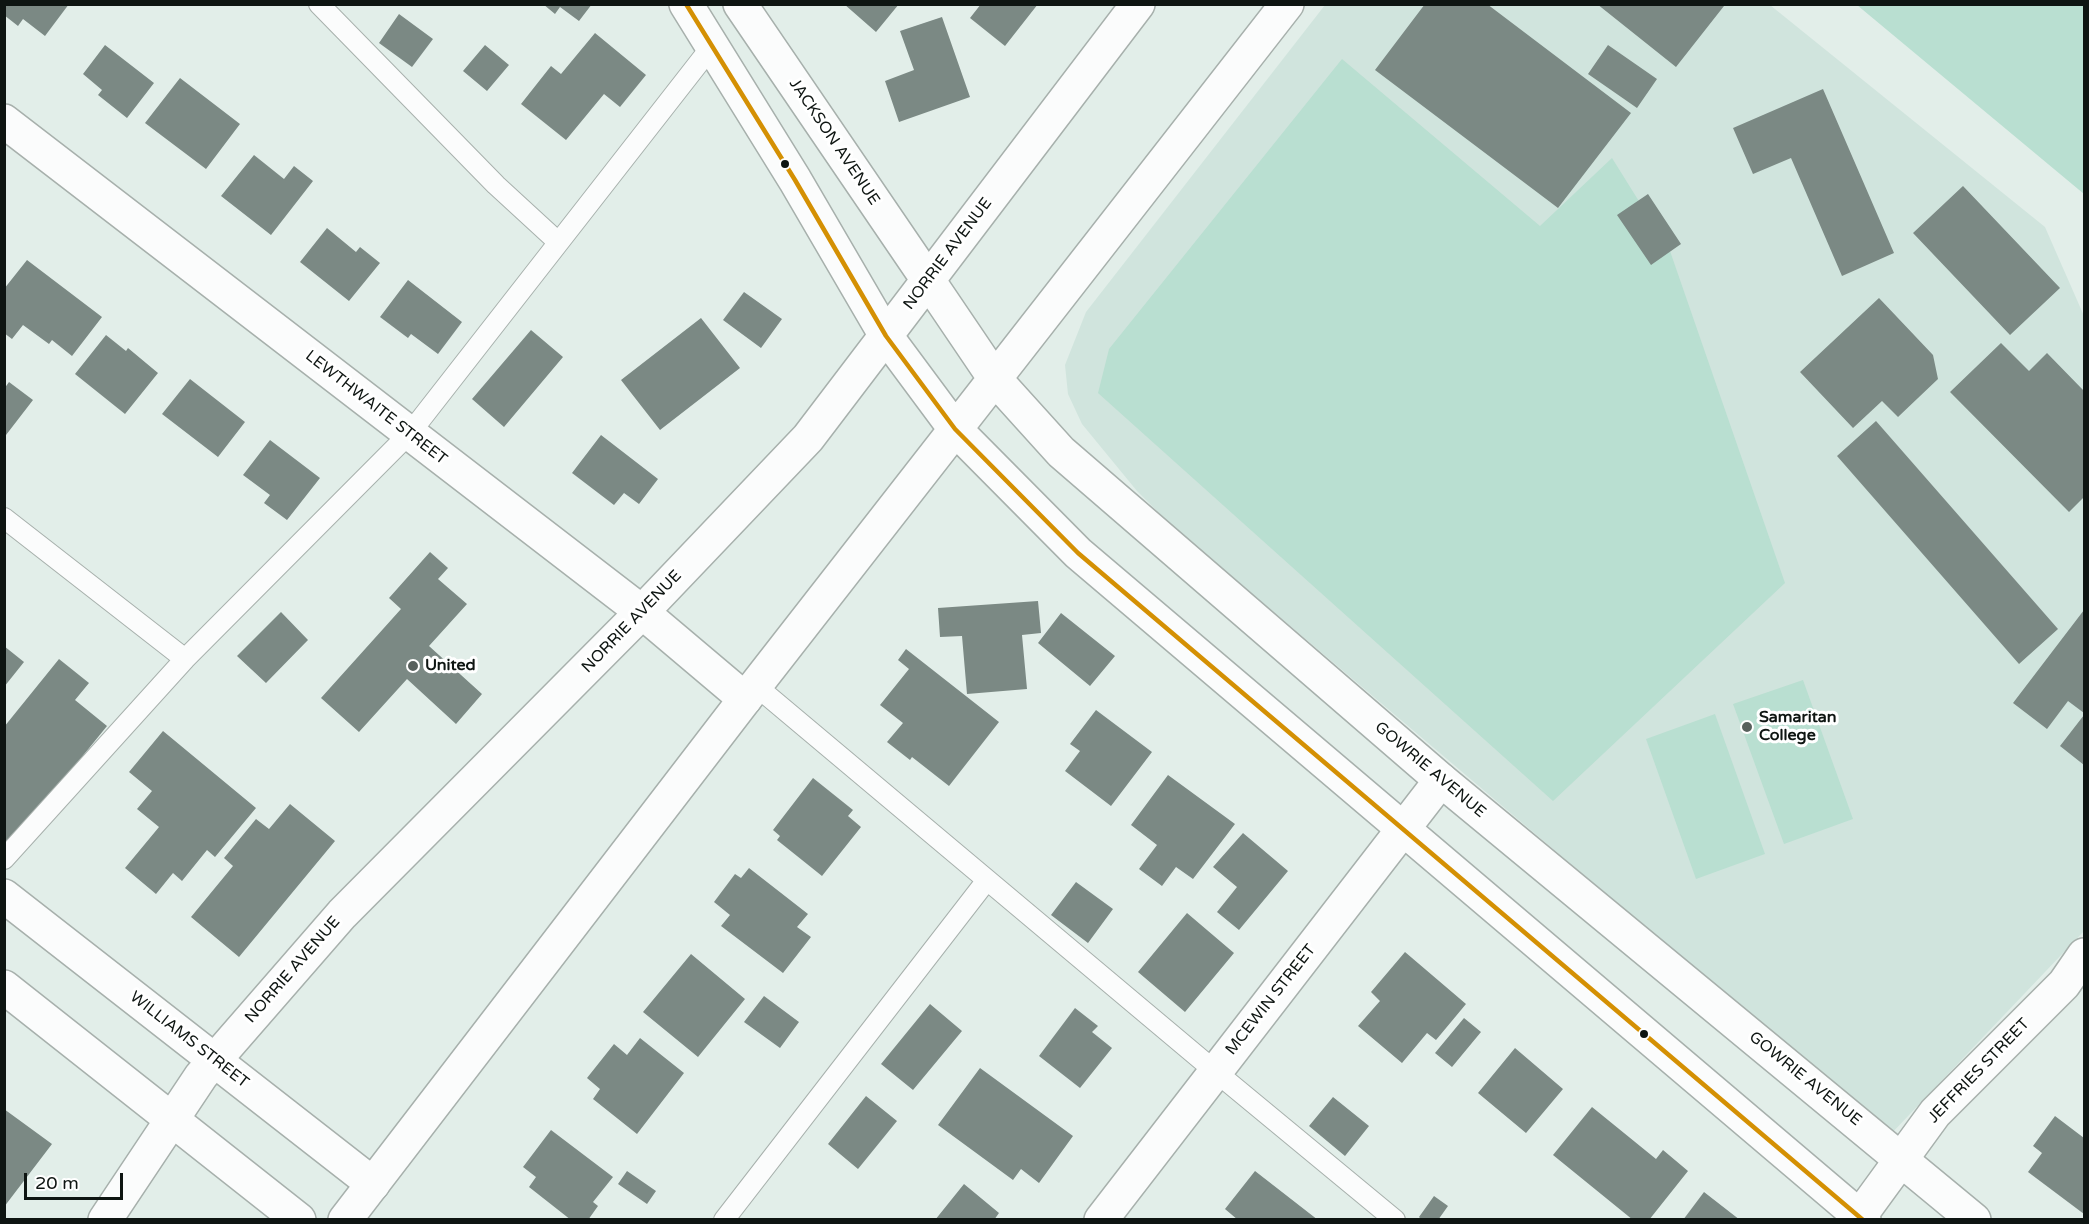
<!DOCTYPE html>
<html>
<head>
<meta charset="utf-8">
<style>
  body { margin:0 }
  #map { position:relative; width:2089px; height:1224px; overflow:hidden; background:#e2eee9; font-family:"Varela Round",sans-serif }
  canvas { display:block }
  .frame { position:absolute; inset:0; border:6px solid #0e1512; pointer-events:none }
  .scale { position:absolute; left:24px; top:1173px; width:99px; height:27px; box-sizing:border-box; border:3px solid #0e1512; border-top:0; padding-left:8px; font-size:18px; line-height:21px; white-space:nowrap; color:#0e1512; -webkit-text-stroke:4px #fff; paint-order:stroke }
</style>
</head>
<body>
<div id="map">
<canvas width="2089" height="1224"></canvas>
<div class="frame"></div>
<div class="scale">20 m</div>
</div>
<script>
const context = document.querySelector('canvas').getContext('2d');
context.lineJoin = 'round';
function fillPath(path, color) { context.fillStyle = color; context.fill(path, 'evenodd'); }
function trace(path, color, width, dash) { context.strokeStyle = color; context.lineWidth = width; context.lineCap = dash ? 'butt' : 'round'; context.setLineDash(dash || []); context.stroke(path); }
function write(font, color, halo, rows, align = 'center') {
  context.font = font + ' "Varela Round",sans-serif'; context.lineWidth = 6; context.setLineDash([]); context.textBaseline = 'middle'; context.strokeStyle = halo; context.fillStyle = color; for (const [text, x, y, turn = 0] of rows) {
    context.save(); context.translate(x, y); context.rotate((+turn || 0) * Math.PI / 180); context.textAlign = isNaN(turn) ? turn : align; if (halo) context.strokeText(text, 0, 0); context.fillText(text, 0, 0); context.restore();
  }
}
const built = new Path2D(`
  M1325,5H1770L2045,227L2084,316V931L1890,1135L1170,524L1137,491L1082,424L1068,394L1065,365L1086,312Z`);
const green = new Path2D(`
  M1857,5H2084V194Z
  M1342,59L1540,226L1612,158L1670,251L1785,583L1553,801L1098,393L1109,349Z
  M1803,680L1853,819L1784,844L1733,704Z
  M1715,714L1765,854L1696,879L1646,739Z`);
const building = new Path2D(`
  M4,4H69L45,36L23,19L18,26L4,15Z
  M543,4H592L579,21L560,7L555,14Z
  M844,4H899L876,32Z
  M981,4H1038L1005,46L970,18Z
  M1425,4H1487L1631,113L1558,208L1375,70Z
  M1597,4H1723L1724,6L1676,67Z
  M399,14L433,39L412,67L379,43Z
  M942,17L970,97L899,122L885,81L914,70L900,31Z
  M595,33L646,75L620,107L604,94L566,140L521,104L551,66L561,74Z
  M105,45L154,83L127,118L98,95L102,90L83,74Z
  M485,45L509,65L487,91L463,71Z
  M1608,45L1657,79L1637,108L1588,74Z
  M180,78L240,124L206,169L145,123Z
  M1823,89L1894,253L1842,276L1791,158L1753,174L1733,128Z
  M254,155L284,179L294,166L313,181L271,235L221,196Z
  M1963,186L2060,288L2010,335L1913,233Z
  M1648,194L1681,244L1651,265L1617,215Z
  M327,228L356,252L360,247L380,263L349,301L300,262Z
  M27,260L102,317L72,356L52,340L49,344L23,325L12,339L4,333V289Z
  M408,280L462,322L438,354L411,334L408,338L380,317Z
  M744,292L782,319L761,348L723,320Z
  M1879,298L1933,355L1938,379L1898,417L1882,401L1853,428L1800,372Z
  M701,318L740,368L660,430L621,380Z
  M531,330L563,357L504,427L472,399Z
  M106,335L126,351L128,348L158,373L125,414L75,374Z
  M2001,343L2029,371L2047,353L2084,391V497L2069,512L1950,392Z
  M190,379L245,422L218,457L162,414Z
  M9,382L33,400L6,435L4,434V389Z
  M1876,421L2058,629L2019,664L1837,456Z
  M601,435L658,479L639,504L624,493L614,505L572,473Z
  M270,440L320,478L287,520L264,503L270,495L243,475Z
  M430,552L448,568L438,579L467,604L429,646L482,694L456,724L407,679L359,732L321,698L401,609L389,598Z
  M1038,601L1041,633L1022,635L1027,689L967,694L962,636L940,637L938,608Z
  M2084,610V713L2068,701L2047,729L2013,703Z
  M281,612L308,640L266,683L237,656Z
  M1061,613L1115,656L1090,686L1038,643Z
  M4,646L24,662L4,687Z
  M906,649L999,722L949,786L912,757L910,760L887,742L903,723L880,705L909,669L898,660Z
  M59,659L89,683L75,700L107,726L4,853V727Z
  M1096,710L1152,752L1111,806L1065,771L1080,751L1070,744Z
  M2084,715V765L2060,746Z
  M163,731L256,808L215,857L207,850L182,881L173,873L156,894L125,868L159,827L137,809L152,791L129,772Z
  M1168,775L1235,824L1193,879L1176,867L1162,886L1139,869L1157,845L1131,825Z
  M813,778L853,810L848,816L861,827L822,876L777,840L780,836L773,830Z
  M290,804L335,841L239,957L191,917L233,866L224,858L256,819L269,829Z
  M1243,833L1288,871L1239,930L1217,912L1237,887L1213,867Z
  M749,868L808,914L797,927L811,937L783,973L721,926L730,915L714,902L735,874L741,878Z
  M1076,882L1113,909L1088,943L1051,915Z
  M1187,913L1234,953L1185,1012L1138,972Z
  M1405,952L1466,1004L1436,1040L1427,1033L1402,1063L1358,1026L1380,1001L1371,992Z
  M691,954L745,999L698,1057L643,1012Z
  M764,996L799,1022L780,1048L744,1022Z
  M930,1004L962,1031L913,1090L881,1064Z
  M1075,1008L1098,1026L1092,1032L1112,1048L1080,1088L1039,1056Z
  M1464,1018L1481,1032L1452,1067L1435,1053Z
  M640,1038L684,1073L637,1134L593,1099L600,1089L587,1078L614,1044L627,1055Z
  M1515,1048L1563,1089L1526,1133L1478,1093Z
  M980,1068L1073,1136L1039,1183L1021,1169L1013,1180L938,1125Z
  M866,1096L897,1121L858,1169L828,1144Z
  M1333,1097L1369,1126L1345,1156L1309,1126Z
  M1592,1107L1656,1159L1663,1150L1688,1171L1649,1220H1633L1553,1155Z
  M4,1109L52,1144L4,1207Z
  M2055,1116L2084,1138V1214L2028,1172L2042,1153L2033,1146Z
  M551,1130L613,1177L593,1202L598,1206L588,1220H571L529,1187L536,1177L523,1167Z
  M627,1171L656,1191L647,1204L618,1184Z
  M1255,1171L1318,1220H1238L1225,1209Z
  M964,1184L999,1213L994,1220H935Z
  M1704,1192L1740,1220H1683Z
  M1434,1196L1448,1206L1438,1220H1422L1419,1217Z`);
const lane = new Path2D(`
  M319,4L496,185L558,242
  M4,518L185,659
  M755,685L1216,1072L1395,1220
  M4,859L185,659L410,433L712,46
  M724,1220L987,880`);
const street = new Path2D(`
  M686,4L795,180L886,336
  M740,4L928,280
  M4,121L642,612L745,699
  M4,896L373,1184
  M4,987L299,1220
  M1101,1220L1441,780
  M1857,1220L1935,1113L2064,984L2084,955`);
const secondary = new Path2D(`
  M928,280L995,379L1061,452L1441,780L1974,1220
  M886,336L955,429L1078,553L1864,1220
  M105,1220L201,1076L342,914L642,612L808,438L1138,4
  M345,1220L745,699L1287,4`);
const bus1 = new Path2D(`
  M686,4L795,180L886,336L955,429L1078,553L1863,1220`);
const markers = [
  [785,164,5,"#0e1512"],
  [413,666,6,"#58615d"],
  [1747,727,6,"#58615d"],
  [1644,1034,5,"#0e1512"]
];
const streetNames = [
  ["JACKSON AVENUE",834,142,56],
  ["NORRIE AVENUE",948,254,-53],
  ["LEWTHWAITE STREET",376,408,38],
  ["NORRIE AVENUE",632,622,-46],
  ["GOWRIE AVENUE",1430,770,40],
  ["NORRIE AVENUE",293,970,-49],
  ["MCEWIN STREET",1271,1000,-52],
  ["WILLIAMS STREET",189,1040,38],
  ["JEFFRIES STREET",1979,1071,-46],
  ["GOWRIE AVENUE",1805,1079,39]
];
const poiNames = [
  ["United",425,666],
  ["Samaritan",1759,718],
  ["College",1759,736]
];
fillPath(built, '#d0e4dd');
fillPath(green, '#b9dfd1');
fillPath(building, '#7b8984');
trace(lane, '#a7b0ac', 22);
trace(street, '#a7b0ac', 36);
trace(secondary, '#a7b0ac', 36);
trace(lane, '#fbfcfc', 20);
trace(street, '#fbfcfc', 33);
trace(secondary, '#fbfcfc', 33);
trace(bus1, '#d49003', 4.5);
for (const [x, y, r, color] of markers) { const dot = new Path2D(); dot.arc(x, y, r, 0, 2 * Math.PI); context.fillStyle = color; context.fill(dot); trace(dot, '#fff', 2); }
write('16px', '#0e1512', '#fff', streetNames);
write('bold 16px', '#0e1512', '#fff', poiNames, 'left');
</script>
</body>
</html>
